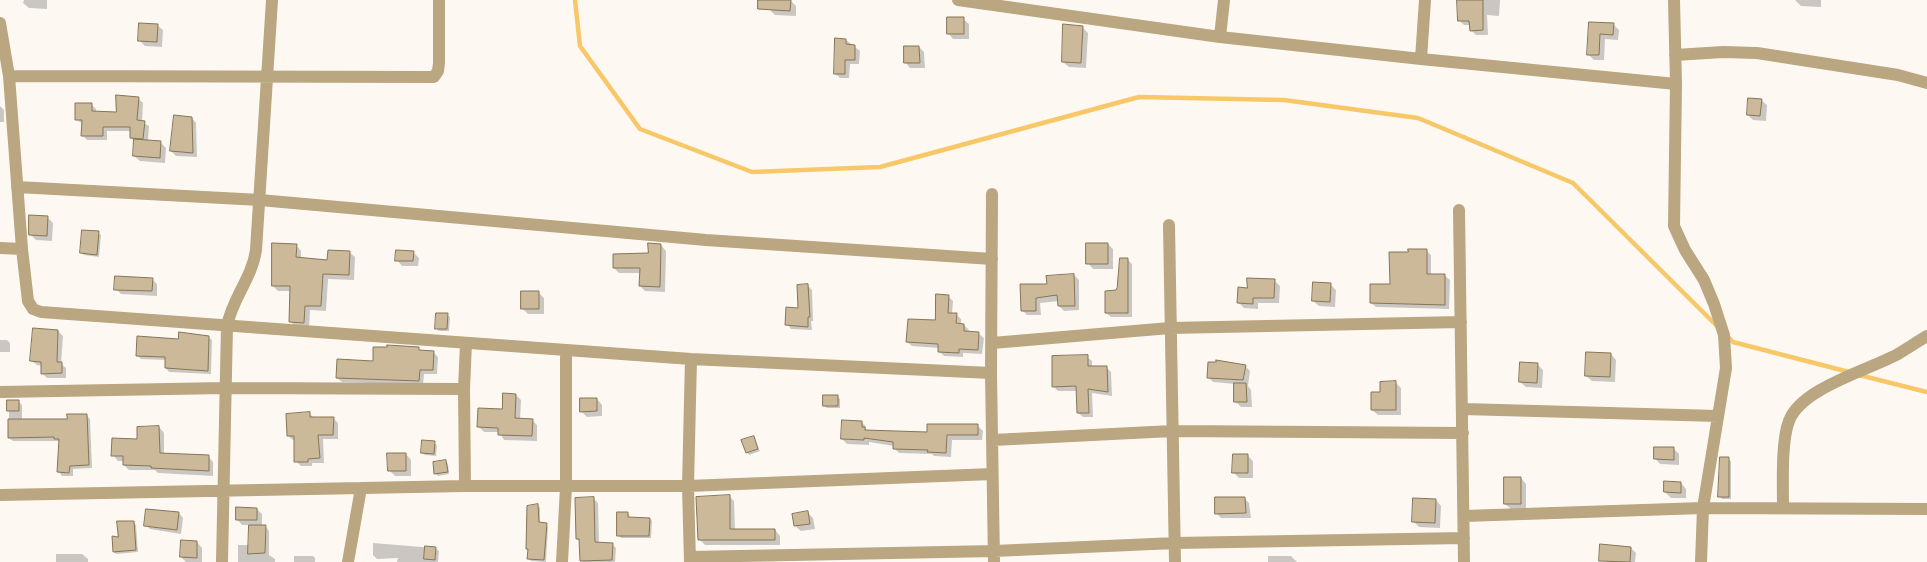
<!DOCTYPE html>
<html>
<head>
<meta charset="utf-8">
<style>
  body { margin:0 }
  canvas { display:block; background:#fdf9f2 }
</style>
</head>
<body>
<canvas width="1927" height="562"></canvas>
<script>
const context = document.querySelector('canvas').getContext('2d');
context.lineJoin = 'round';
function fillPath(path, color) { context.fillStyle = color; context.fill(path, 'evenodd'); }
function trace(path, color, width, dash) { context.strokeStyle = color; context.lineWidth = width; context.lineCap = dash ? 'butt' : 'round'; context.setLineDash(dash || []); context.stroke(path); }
const shadow = new Path2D(`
  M24,0H47V9L29,8L23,3Z
  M770,0L791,1L796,6V16L775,15L769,9Z
  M1480,0H1500L1499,16L1487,15L1488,35H1476L1471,30V25H1464L1459,20Z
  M1795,0H1821V7L1801,6Z
  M963,19L969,24V39H953L948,33Z
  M1590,23L1613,24L1619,30L1618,40L1605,39L1604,60H1594L1588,54Z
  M157,25L163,30L162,47L145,46L139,40Z
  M1082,27L1088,33L1086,68L1069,67L1063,62Z
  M846,40L860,51L859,64H850L849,78H840L835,73Z
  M919,47L924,52L925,68H910L905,62Z
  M138,98L143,103L142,122L149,126L148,141L160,142L166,148L165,163L140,161L134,156L135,142L131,138V131H107V140H87L82,135L83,124L77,120L91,104L96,109V112L117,113Z
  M1761,100L1767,105L1766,121L1753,120L1748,115Z
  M0,106L4,110V122H0Z
  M192,118L196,123L197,157L176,156L171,151Z
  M47,217L53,223L52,241L36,240L30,234Z
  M98,233L101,235L99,257L84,255L81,252Z
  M1108,244L1113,249V269H1093L1088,263Z
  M296,245L301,251V259L328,261L349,252L355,257L354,280L328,279L326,311L310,310L309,328L296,327L290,321L291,291H278L273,286Z
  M661,245L666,251L665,292L645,291L640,286L641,273H619L614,268L649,254Z
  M1426,250L1431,255V276H1445L1450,280L1449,309L1376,307L1371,303L1391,285L1410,253Z
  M413,252L419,258L418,266H402L397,260Z
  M1127,259L1132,264V317H1111L1106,313L1117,291Z
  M1074,275L1079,280V310L1064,311L1059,306V301L1040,303L1041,315H1027L1022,310L1048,285Z
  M152,279L157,284V296L121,294L116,289Z
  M1274,280L1280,286L1279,303H1258V309L1244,308L1239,303L1248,289Z
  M1330,284L1336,290L1335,307L1319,306L1313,301Z
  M808,286L812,290L813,321H811L812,330L791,329L787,324L799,309Z
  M539,293L544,298V314H528L522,308Z
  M948,296L953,301L952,314H956L961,319V325H964L969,330L968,333L979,334L984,338L982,354L963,353V357L944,356L939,351V348L912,346L907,342L936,322Z
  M447,315L450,317L449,331H439L436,328Z
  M58,331L63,336L61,364L66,368V378H47L42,373V366L37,365L32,361Z
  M208,337L212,340L211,374L169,372L166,368V360L141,359L137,355L179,340Z
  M0,340H7L10,343V352H0Z
  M418,349L421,352H433L438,357L437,374H424L423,385L342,382L337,378L374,363Z
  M1611,354L1616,360L1615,382L1592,381L1586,376Z
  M1087,357L1092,361V367H1106L1111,372L1112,396L1092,393L1093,417H1083L1078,413L1077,391H1058L1053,386Z
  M1537,364L1543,370L1542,388L1526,387L1520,382Z
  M1245,366L1250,371L1248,386L1251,390L1252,407H1241L1235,401V384L1213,382L1208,377Z
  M1395,382L1401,388V415H1378L1372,410L1382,393Z
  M516,395L521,400L520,420H532L537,425V441L504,440L499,432H484L479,427L503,410Z
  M837,396L840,399V408H827L824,406Z
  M597,399L602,405V416L587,417L581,411Z
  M9,401H18L22,405V420H68L87,416L90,419L92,468L73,469V476H62L59,472V442L57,441H13L9,438Z
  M310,414L314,418H333L338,423V439H323L324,463H312V466H301L296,461V440H293L288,436Z
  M862,422L866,427V431L928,433L978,426L983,431L982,440H952L951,457L934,456L932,454L899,453L894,448V446L869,442V445L847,444L842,439Z
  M159,427L164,433V454L208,456L213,462V476L158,473L155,470H129L124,465V461H118L113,455Z
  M754,437L760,451L749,455L747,452Z
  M434,443L437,445L436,456L425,455L422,453Z
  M1674,449L1679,454V465L1660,464L1655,458Z
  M406,454L411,460V476H395L389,470Z
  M1248,456L1253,461V478H1239L1233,472Z
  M1728,459L1731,461V499H1722L1719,496Z
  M446,462L448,464L449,474L438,476L435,473Z
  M1521,478L1526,484V509H1511L1505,504Z
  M1681,483L1686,489V498H1671L1665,492Z
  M729,496L734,501L735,530H775L780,536V545H705L700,540Z
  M1244,498L1249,503L1251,518H1221L1216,513Z
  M594,499L598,503L599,543L612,544L616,548L615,562H583L581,561V542L577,539Z
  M1436,500L1441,506L1440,528L1419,527L1414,522Z
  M538,505L540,508V523L546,524L548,527L546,562L531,561L529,559V551L527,549Z
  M257,509L262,514V526H265L269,531V555L275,559V562H238V545H249L250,525H242L237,519Z
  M179,513L183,518L181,534L150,529L146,525Z
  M628,513L630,518L650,519L652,521L651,538H621L618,535Z
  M808,513L813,518L815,529L801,531L795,526Z
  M133,522L136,525L138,552L116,554L114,552V538H119Z
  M197,542L202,548V562H186L181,557Z
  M373,543L435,548L439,551L438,562H397L398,558L377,559L373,555Z
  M1607,545L1631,548L1636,553L1635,562H1607Z
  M56,554H82L88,559V562H56Z
  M294,556H313L315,558V562H294Z
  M1268,556H1291L1297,562H1268Z`);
const stream = new Path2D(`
  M575,0L580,46L640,129L752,172L880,167L1139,97L1284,100L1418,118L1573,183L1717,326
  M1728,337L1733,342L1849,372
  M1859,375L1927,392`);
const building = new Path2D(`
  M758,0H791L790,11L758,9Z
  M1457,0H1483V30L1470,31L1469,21H1458Z
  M947,17H964V34H947Z
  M1589,22L1614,23L1613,35L1600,34L1599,55H1587Z
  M139,23L158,24L157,42L138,41Z
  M1063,24L1083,26L1081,63L1062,62Z
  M835,38L846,39V44L855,45V60H845V74H834Z
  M904,46H919L920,63H904Z
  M116,95L139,97L137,120L145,121L143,139L130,138V127H103V136H81L82,120H75V103H92V111L116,112Z
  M1748,98L1762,99L1760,116L1747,115Z
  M174,115L192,117L193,153L170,151Z
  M134,139L161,141L160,158L133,156Z
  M29,215L48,216L47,236L29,235Z
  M82,230L99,231L97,255L80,253Z
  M272,243L297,244L296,257L327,260L328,250L350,251L349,275L323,274L321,306H305L304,323L289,322L290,286H272Z
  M648,243L661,244L660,287L639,286L640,268H613V254L648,253Z
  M1086,243H1108V264H1086Z
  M1408,249H1427V274H1445V305L1370,303V284H1390L1389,252H1408Z
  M396,250L414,251L413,261H395Z
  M1120,258H1128V313H1105V291L1116,290L1117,288Z
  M1074,274L1075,306H1058L1057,295L1036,298V311H1021L1020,284H1047L1046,276Z
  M115,276L153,278L152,291L114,290Z
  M1247,278L1275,279L1274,298H1253V304L1237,303L1238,287L1247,288Z
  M1313,282L1331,283L1330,302L1312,301Z
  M808,284L810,317H808V327L785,325L786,307L798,308L797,285Z
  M521,291H539V309H521Z
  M936,294L949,295L948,313H957L956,323L964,324V331L979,332L978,350L959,349V353L938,352V344L906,342L908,319L935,320Z
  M436,313H448L447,329H435Z
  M33,328L58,330L57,362H62V373L41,374V362L30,361Z
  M179,332L209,336L208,371L165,368V357L136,356L137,336L178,339Z
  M387,345L419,347V350L434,351L433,370H420L419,381L336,378L337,359L373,361V347H387Z
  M1586,352L1611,353L1610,377L1585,376Z
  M1088,355V366H1107L1108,392L1088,389L1089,413H1077L1076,386L1052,387V356Z
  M1216,360L1246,365L1243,380L1207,378L1208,362H1216Z
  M1520,362L1538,363L1537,383L1519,382Z
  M1396,381V410H1371V392H1380V382Z
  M1234,383H1246L1247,402H1234Z
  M503,393L516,394L515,418L533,419L532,436L498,435V428L477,427L478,408L502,409Z
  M823,395H838V406H823Z
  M580,398H597V411L580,412Z
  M7,400H19V411H7Z
  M310,412V417H334L333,435H318L320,458L308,459V462H294V436H287L286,414Z
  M67,414H87L88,439L89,465L70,466L69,473L57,472L59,439H54V437L8,438V419H67Z
  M842,420L862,421V427H865V430L927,432V424H978V435H947L946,453L927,452L928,450L893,449V442L864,438V440L841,439Z
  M159,426L160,453L209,455V471L151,468V466L123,465V456H111L112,438L137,439V427Z
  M754,436L758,449L746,453L741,440Z
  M422,440L435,441L434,454L421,453Z
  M1654,447H1674V460L1654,459Z
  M387,453H406V471H388Z
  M1233,454H1248V473H1232Z
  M1720,457H1729V497H1718Z
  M446,460L448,472L434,474L433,462Z
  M1504,477H1521V504H1504Z
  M1664,481L1681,482V493L1664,492Z
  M730,495V529H775V540H698L696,497Z
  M594,497L595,542L613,543L612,560L580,561L579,539H576L575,498Z
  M1215,497H1245L1246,513L1215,514Z
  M1413,498L1436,499L1435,523L1412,522Z
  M538,504L539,522L547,523L544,560L527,559L528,549H526L527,506Z
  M236,507L257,508V520H236Z
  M146,509L179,512L177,530L144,526Z
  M808,511L810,524L794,526L792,514Z
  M617,512H628V517L650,518L649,536H617Z
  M117,521H134L136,550L113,552L112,536L118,537Z
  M249,525H266L265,553L248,554Z
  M181,540L197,541V558L180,557Z
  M1600,544L1631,547L1630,562L1599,561Z
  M425,546L436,547L435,560L424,559Z`);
const street = new Path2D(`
  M958,0L1220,37L1421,59L1676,84
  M1674,0L1676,84L1674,226L1685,250L1704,280L1714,304L1724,335L1726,368L1703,508L1701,562
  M0,23L9,76L22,249
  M1220,37L1224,0
  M1675,55L1723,52L1757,53L1898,75L1927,83
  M1421,59L1425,0
  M9,76L434,77L438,71L439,63V0
  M17,187L260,200L706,240L992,259
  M992,194L991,373L994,562
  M1459,210L1464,562
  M1169,225L1175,562
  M0,248L22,249L28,301L33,309L41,312L691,359L991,373
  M992,343L1170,328L1461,322
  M464,389L466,343
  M0,392L225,388L464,389L465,486
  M1463,409L1718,416
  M993,440L1172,431L1463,433
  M0,495L465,486H688L992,474
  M1783,508C1783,486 1781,441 1789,421C1801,388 1869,370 1898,354C1908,348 1917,342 1927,336
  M1464,516L1703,508L1927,509
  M690,557L994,551L1175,543L1464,538
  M222,562L227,326C232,299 252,278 256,250L272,0
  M348,562L361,488
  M562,562L566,487V350
  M690,562L688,486L691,359`);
fillPath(shadow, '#0003');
trace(stream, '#f7c768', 4.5);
fillPath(building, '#cbb999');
trace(building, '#857557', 1);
trace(street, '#baa680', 12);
</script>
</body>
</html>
